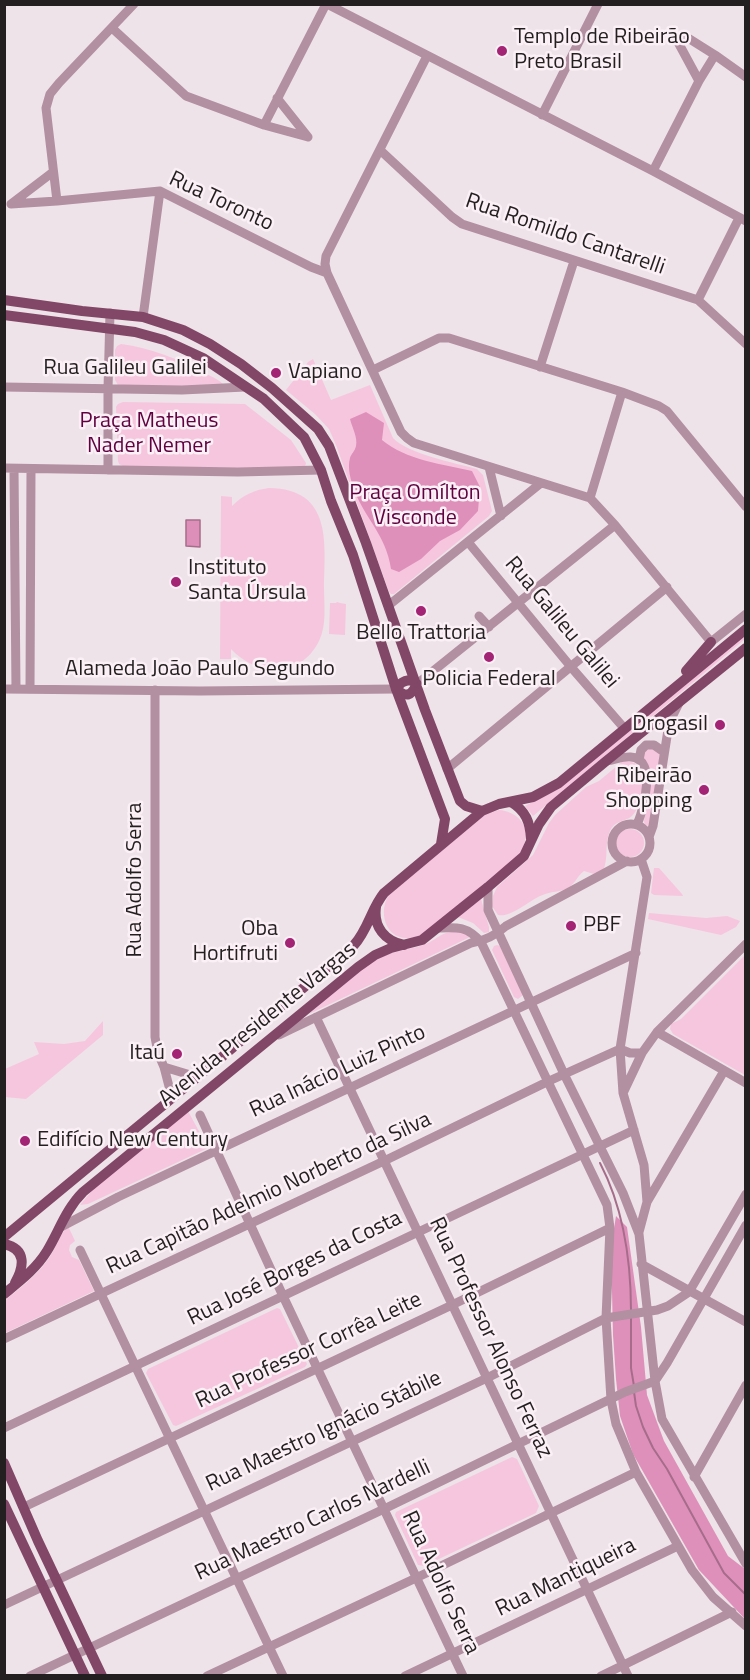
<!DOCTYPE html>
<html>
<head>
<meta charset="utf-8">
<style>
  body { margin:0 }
  #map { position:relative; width:750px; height:1680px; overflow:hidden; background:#eee3e8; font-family:"Titillium Web",sans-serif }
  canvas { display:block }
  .frame { position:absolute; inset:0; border:6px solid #231f21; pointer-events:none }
</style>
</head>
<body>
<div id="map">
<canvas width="750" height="1680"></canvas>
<div class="frame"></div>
</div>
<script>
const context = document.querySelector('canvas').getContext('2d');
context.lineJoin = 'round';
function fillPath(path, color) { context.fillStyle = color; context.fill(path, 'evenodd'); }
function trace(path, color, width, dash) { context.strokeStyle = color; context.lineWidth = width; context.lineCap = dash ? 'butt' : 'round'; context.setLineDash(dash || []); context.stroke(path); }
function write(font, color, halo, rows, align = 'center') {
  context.font = font + ' "Titillium Web",sans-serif'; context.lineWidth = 5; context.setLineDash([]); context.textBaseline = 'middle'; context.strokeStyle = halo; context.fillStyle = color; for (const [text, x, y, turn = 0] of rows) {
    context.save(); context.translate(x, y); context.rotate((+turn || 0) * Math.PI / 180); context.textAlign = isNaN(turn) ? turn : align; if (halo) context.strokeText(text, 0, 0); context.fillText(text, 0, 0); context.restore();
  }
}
const green = new Path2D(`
  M121,344C151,348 178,359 205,373C212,377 220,380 225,386L223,388L118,385L115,380V350L117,346Z
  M313,359L331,400L370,385L393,438C408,454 455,463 477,469L483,475L492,511L489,516L394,594H391L389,592L336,445L329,429L315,414L286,390L308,362Z
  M123,402L245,404L291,440L306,463L305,467L301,469L123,466L119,464L118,461L116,407L118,404Z
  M269,488C332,489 325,542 324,587C324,605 327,625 319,641C301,678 257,677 231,649V659H220L221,496L232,497V506C243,495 254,490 269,488Z
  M337,602L340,603L346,604L345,635L329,634L330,603H336Z
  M745,635V639L533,816L525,806L561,787Z
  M650,747L659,753L660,756L649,826L645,825L644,821L650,782L644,759V751Z
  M623,761C649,761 644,781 640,799C638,805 637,811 632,816C625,822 615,820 610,831C604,844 609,858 603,871L594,874L584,871C577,876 575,884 568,888C562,892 550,891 540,896C529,901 510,918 498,915L492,906L493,896L497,887L533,855L549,823L555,815L586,787L599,781Z
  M499,810C515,811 530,824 525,841C524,846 521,851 519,855L422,935C418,936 413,938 408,938C385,939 378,911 389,895L486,814Z
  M616 843a14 14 0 1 1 28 0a14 14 0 1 1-28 0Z
  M654,868H659L682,894L683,896L654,895L651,893Z
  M481,899L489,927V932L484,933L473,923L458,917Z
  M649,913L706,918L727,916L740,921L736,927L721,935L648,919Z
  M459,931L470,937L309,1014C331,995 359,966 386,955C399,950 413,949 426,944C441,937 440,932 459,931Z
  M497,945L500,946L523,995L518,999L514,997L492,950L494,946Z
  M745,955V1075L673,1034L670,1029L671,1024L681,1019Z
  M103,1021V1035L26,1099L5,1097V1069L39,1054L34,1042L64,1044L85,1041Z
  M188,1111L208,1148L88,1204L80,1205L96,1186Z
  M68,1226L75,1241L70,1245L69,1250L72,1257L79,1260L94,1291L5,1333L4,1301C18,1290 36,1276 46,1262C56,1250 57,1238 68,1226Z
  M277,1308L280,1309L307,1364L305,1367L176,1426L173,1425L146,1373L148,1369Z
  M512,1457L517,1459L539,1506L536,1513L424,1566L418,1565L395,1515L396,1512Z`);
const forest = new Path2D(`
  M366,412L384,423L382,440C406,460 442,464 472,471L480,487L478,511L460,530L440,541L421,559L399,572L391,569C386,535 366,520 354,490C351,481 347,468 350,458C351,454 355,451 356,446C358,438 352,427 350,419Z
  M616,1216L627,1227L641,1327L647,1395L664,1441L728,1556L745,1569V1619L699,1570L633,1454L620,1416L616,1379L613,1335L611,1248Z`);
const water = new Path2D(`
  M186,520H200V547L186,546Z`);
const stream = new Path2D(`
  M600,1163C624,1209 631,1260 631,1311
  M631,1317V1368L634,1386
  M634,1392L636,1406L643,1427L653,1448L667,1469L724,1573L746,1595`);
const minor = new Path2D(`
  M327,4L653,171L746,221
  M112,28L186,96L264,125L308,137
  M427,56L326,256L325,264L327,273L401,432L407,438L414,443L590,498L615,525L711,642L746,614
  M699,81L679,44C681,40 684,38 688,38L715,55
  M277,98L308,137
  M542,115L598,4
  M264,125L326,4
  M380,150L452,217L462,224L698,300L746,344
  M653,171L699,81L715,55L746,77
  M57,201L46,108L50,94L59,83L134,4
  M11,204L57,201L160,191L311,267L327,273
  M11,204L53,172
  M698,300L739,218
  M143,317L160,191
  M540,367L574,261
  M373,370L439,338H449L622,392L659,406L667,411L746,507
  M4,387L182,390L245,387
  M489,467L501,516
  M4,468L238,472L321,470
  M14,469L16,689
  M108,470V389L110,313
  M590,498L622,392
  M468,542L571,667L624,728
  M389,605L541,483
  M479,616L489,627
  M417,684L615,525
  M4,689L200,691L396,689
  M30,689L31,469
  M155,690V1037L158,1053L164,1067L172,1098
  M639,760L641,750L646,745H654L664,752
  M607,761C614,760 624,756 631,757C658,759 643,810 637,825
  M447,769L667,587
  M612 843a19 19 0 1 1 38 0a19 19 0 1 1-38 0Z
  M649,837L653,826L668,730L671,719L679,703
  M641,859L647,877L620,1049L623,1093L644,1165L647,1202
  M488,887V910L564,1074L623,1193L639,1234L655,1381L662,1419L746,1564
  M438,928C457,927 467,926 481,942L607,1205L610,1228L606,1318L611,1400L616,1424L636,1472L692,1570L713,1597L746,1626
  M316,1017L628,1676
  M657,1032L746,1083
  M279,1035L471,943C485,941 496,935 506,926L627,861
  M164,1067L197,1077
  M624,1091L642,1053L657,1032L746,944
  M200,1115L283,1296L463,1676
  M59,1228L118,1197L636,953
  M639,1232L647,1202L724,1071
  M80,1250L283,1676
  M641,1264L746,1322
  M4,1339L384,1161L549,1081L620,1049L630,1053H642
  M4,1428L634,1130
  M694,1477L746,1385
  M24,1507L452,1305L610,1228
  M4,1605L487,1378L606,1318L657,1310L668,1306L689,1292L746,1194
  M30,1676L384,1509L625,1392L655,1381L667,1363L746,1225
  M207,1676L416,1578L636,1472
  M405,1676L678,1546
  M601,1676L732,1612`);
const major = new Path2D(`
  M4,300L82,311L143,317L183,330L210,344L241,364L272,388L318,429L329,446L366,543L425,710L460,801L466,806L482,811
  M4,315L135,332L164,340L203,358L264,399L304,437L321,470L331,501L353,555L396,689L445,819L441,844
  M686,671L711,642
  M410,680L417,684C411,696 407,698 396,689C400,683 403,681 410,680Z
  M511,802C526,811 530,822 531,839
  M376,907C373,927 385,941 404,945
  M4,1237L223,1056L354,945C368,930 371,909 384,893L482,811L499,804L533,797L559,783L746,629
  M4,1244C27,1249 24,1267 15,1283
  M4,1294C20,1281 36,1269 47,1251C59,1231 66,1209 83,1192L358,967L375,955L391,948L422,940L488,887L524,856L539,824L551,807L605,762L746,648
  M4,1463L38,1541L102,1676
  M4,1504L85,1676`);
const markers = [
  [502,51,6,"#a32374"],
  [276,373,6,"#a32374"],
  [176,582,6,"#a32374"],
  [421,611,6,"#a32374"],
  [489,657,6,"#a32374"],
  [720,725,6,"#a32374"],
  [704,790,6,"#a32374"],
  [571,926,6,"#a32374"],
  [290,943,6,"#a32374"],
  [177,1054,6,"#a32374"],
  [25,1141,6,"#a32374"]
];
const poiNames = [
  ["Templo de Ribeirão",514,38],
  ["Preto Brasil",514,63],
  ["Vapiano",288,373],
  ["Instituto",188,569],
  ["Santa Úrsula",188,594],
  ["Bello Trattoria",421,634,"center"],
  ["Policia Federal",489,680,"center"],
  ["Drogasil",708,725,"right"],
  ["Ribeirão",692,777,"right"],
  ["Shopping",692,802,"right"],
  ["PBF",583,926],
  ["Oba",278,930,"right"],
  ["Hortifruti",278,955,"right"],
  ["Itaú",165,1054,"right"],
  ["Edifício New Century",37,1141]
];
const streetNames = [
  ["Rua Toronto",221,202,25],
  ["Rua Romildo Cantarelli",565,235,19],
  ["Rua Galileu Galilei",125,369],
  ["Rua Galileu Galilei",561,623,50],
  ["Alameda João Paulo Segundo",200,670],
  ["Rua Adolfo Serra",136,880,-90],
  ["Avenida Presidente Vargas",258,1025,-39],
  ["Rua Inácio Luiz Pinto",338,1072,-25],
  ["Rua Capitão Adelmio Norberto da Silva",269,1194,-25],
  ["Rua José Borges da Costa",295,1269,-26],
  ["Rua Professor Alonso Ferraz",490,1338,65],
  ["Rua Professor Corrêa Leite",309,1351,-25],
  ["Rua Maestro Ignácio Stábile",324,1432,-25],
  ["Rua Maestro Carlos Nardelli",313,1521,-25],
  ["Rua Mantiqueira",566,1578,-26],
  ["Rua Adolfo Serra",440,1583,65]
];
const parkNames = [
  ["Praça Matheus",149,422],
  ["Nader Nemer",149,447],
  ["Praça Omílton",415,494],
  ["Visconde",415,519]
];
fillPath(green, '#f6c6de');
fillPath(forest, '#df90ba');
fillPath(water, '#de8fb9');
trace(water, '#a66d8b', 1.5);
trace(stream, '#a66d8b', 2);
trace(minor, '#b28fa1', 9);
trace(major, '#824667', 10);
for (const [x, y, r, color] of markers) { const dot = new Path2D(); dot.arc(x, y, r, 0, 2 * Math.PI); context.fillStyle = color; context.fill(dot); trace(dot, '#fbf0f5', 2); }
write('22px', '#231f21', '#fbf0f5', poiNames, 'left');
write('22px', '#231f21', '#fbf0f5', streetNames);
write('22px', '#600041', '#fbf0f5', parkNames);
</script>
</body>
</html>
